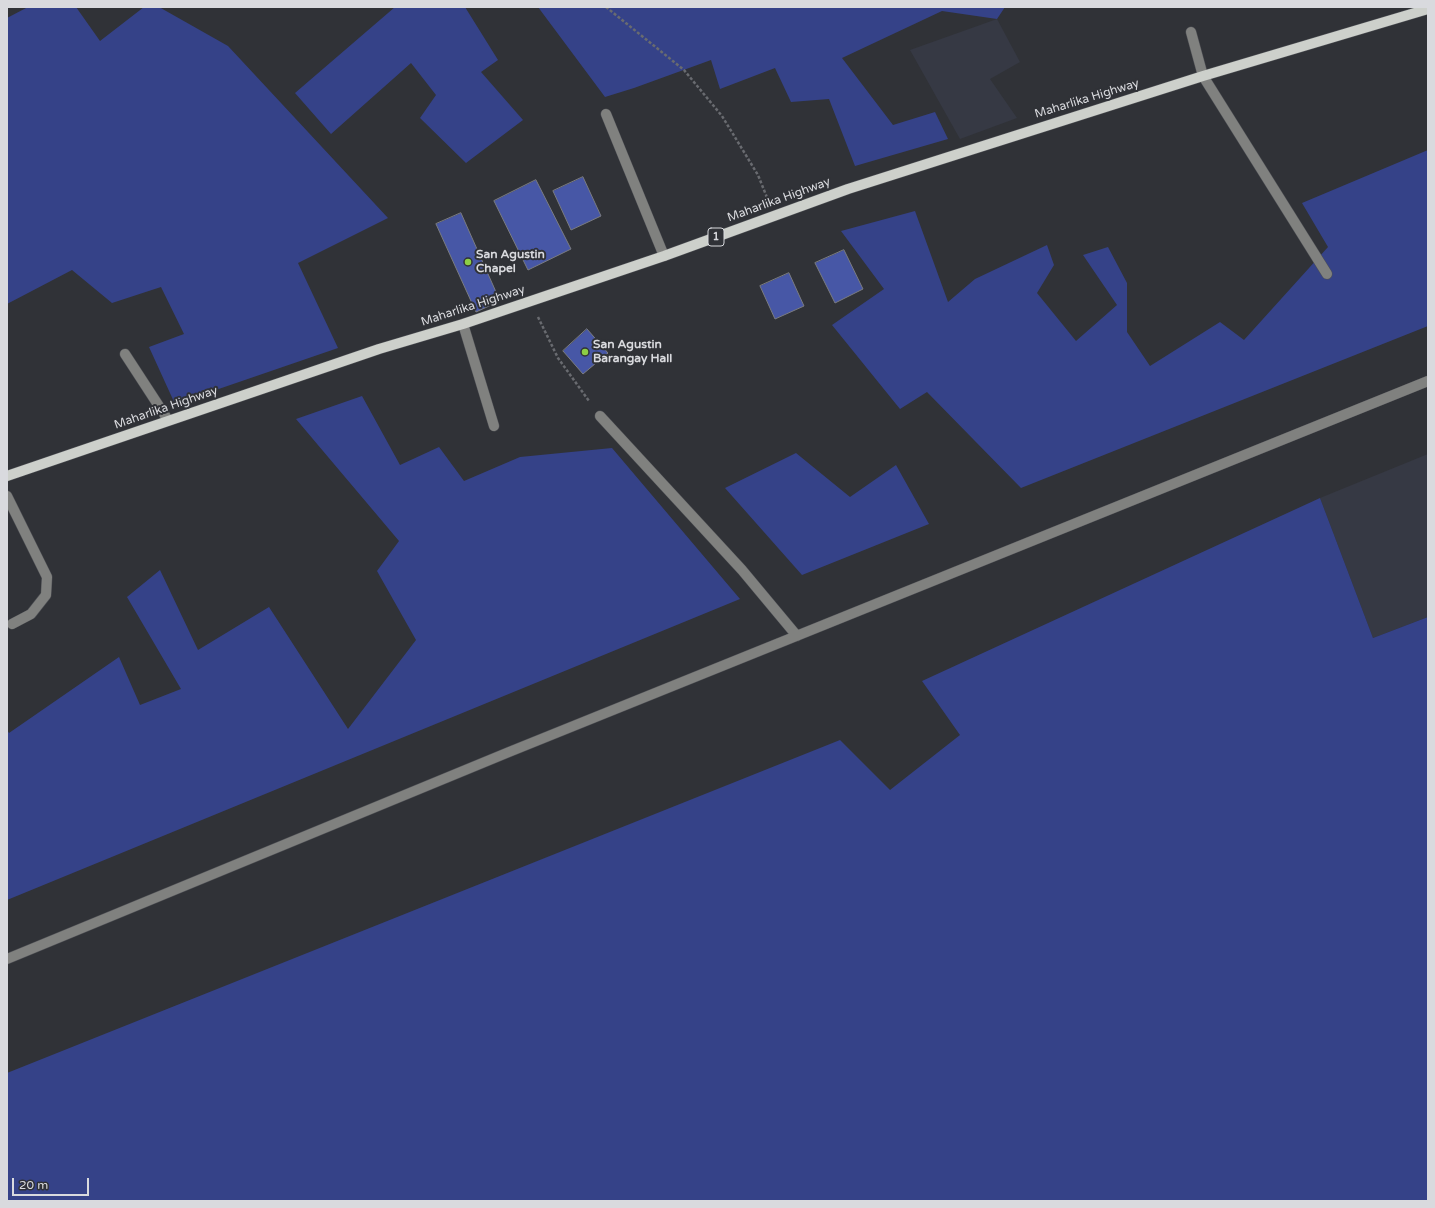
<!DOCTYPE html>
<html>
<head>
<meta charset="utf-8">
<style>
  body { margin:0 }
  #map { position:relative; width:1435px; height:1208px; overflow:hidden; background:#303237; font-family:"Varela Round",sans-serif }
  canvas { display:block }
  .frame { position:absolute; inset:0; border:8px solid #d9dade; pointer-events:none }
  .scale { position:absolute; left:12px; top:1178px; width:77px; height:18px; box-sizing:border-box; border:2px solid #d9dade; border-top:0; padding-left:5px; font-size:12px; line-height:14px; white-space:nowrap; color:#d9dade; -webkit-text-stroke:3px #303237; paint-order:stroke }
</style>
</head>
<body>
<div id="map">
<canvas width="1435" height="1208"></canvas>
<div class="frame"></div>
<div class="scale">20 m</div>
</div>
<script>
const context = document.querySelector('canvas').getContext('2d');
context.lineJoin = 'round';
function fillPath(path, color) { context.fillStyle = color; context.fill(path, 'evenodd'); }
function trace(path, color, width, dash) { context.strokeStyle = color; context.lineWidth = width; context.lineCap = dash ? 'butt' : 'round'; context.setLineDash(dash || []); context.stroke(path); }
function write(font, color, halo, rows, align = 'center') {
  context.font = font + ' "Varela Round",sans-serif'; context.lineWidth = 4; context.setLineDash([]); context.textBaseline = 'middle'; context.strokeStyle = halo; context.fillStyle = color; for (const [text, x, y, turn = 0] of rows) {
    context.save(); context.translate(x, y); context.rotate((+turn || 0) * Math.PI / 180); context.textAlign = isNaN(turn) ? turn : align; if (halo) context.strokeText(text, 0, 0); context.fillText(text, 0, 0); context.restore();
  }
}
const built = new Path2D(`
  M997,19L1020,62L990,79L1017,118L960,139L910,50Z
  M1428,454V617L1373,638L1320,498Z`);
const green = new Path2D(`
  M28,7H76L100,41L144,7H159L228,46L388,218L298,263L338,348L175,404L149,347L184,334L161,287L112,303L72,270L7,304V18Z
  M395,7H465L498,60L481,72L523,120L466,163L420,118L436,95L411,63L331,134L295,93Z
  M538,7H1005L997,19L942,11L842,58L893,125L935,112L948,139L855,166L829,99L791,102L775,68L720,89L711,60L634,88L605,97Z
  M1428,150V326L1021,488L927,392L900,409L832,325L884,289L841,231L915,211L948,302L975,279L1047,245L1054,265L1037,293L1076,341L1117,305L1083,255L1108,247L1127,283V332L1150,366L1220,322L1244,340L1328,247L1302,203Z
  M362,396L400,465L439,447L464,481L520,457L612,448L740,599L7,900V730L9,733L119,657L140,705L181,689L127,597L160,570L198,650L269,607L348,729L416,640L377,571L399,541L296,419Z
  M796,453L850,497L896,465L929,524L802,575L725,488Z
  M1320,498L1373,638L1428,617V1201H7V1073L840,740L890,790L960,735L922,681Z`);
const building = new Path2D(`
  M583,177L601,216L571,230L553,191Z
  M536,180L571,249L528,270L494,201Z
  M461,213L500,301L476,312L436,224Z
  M844,250L863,289L835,303L815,263Z
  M789,273L804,306L775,319L760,286Z
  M587,329L608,353L583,374L563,351Z`);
const path = new Path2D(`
  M606,7L684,70L722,116L758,175L768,200
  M538,317L558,358L589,401`);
const minor = new Path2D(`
  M1191,32L1203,76L1327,274
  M606,114L664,256
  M463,324L494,426
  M125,354L168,420
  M600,416L742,570L797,636
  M7,496L47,577L46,595L31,614L12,624
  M7,959L509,752L1428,381`);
const major = new Path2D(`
  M7,476L379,349L463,324L664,256L848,189L1203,76L1428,9`);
const markers = [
  [468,262,4,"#8dce45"],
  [585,352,4,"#8dce45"]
];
const shields = [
  [716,237,16]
];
const shieldNames = [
  ["1",716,237]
];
const streetNames = [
  ["Maharlika Highway",1087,99,-17],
  ["Maharlika Highway",779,200,-20],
  ["Maharlika Highway",473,306,-18],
  ["Maharlika Highway",166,408,-19]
];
const poiNames = [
  ["San Agustin",476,255],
  ["Chapel",476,269],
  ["San Agustin",593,345],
  ["Barangay Hall",593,359]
];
fillPath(built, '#363944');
fillPath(green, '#354288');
fillPath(building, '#4757a6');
trace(building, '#7a7c81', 1);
trace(minor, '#4e5055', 11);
trace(major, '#4e5055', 11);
trace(path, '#696b70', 2.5, [3, 2]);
trace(minor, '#80817f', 10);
trace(major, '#cdd0cb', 10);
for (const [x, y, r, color] of markers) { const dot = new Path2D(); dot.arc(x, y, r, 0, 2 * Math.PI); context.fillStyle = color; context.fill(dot); trace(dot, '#303237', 1.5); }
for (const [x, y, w] of shields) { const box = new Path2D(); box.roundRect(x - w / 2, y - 9, w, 18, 3); context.fillStyle = '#303237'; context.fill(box); trace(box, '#d9dade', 1); }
write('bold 11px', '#d9dade', null, shieldNames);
write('12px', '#d9dade', '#303237', streetNames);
write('bold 12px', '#d9dade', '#303237', poiNames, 'left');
</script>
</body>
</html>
